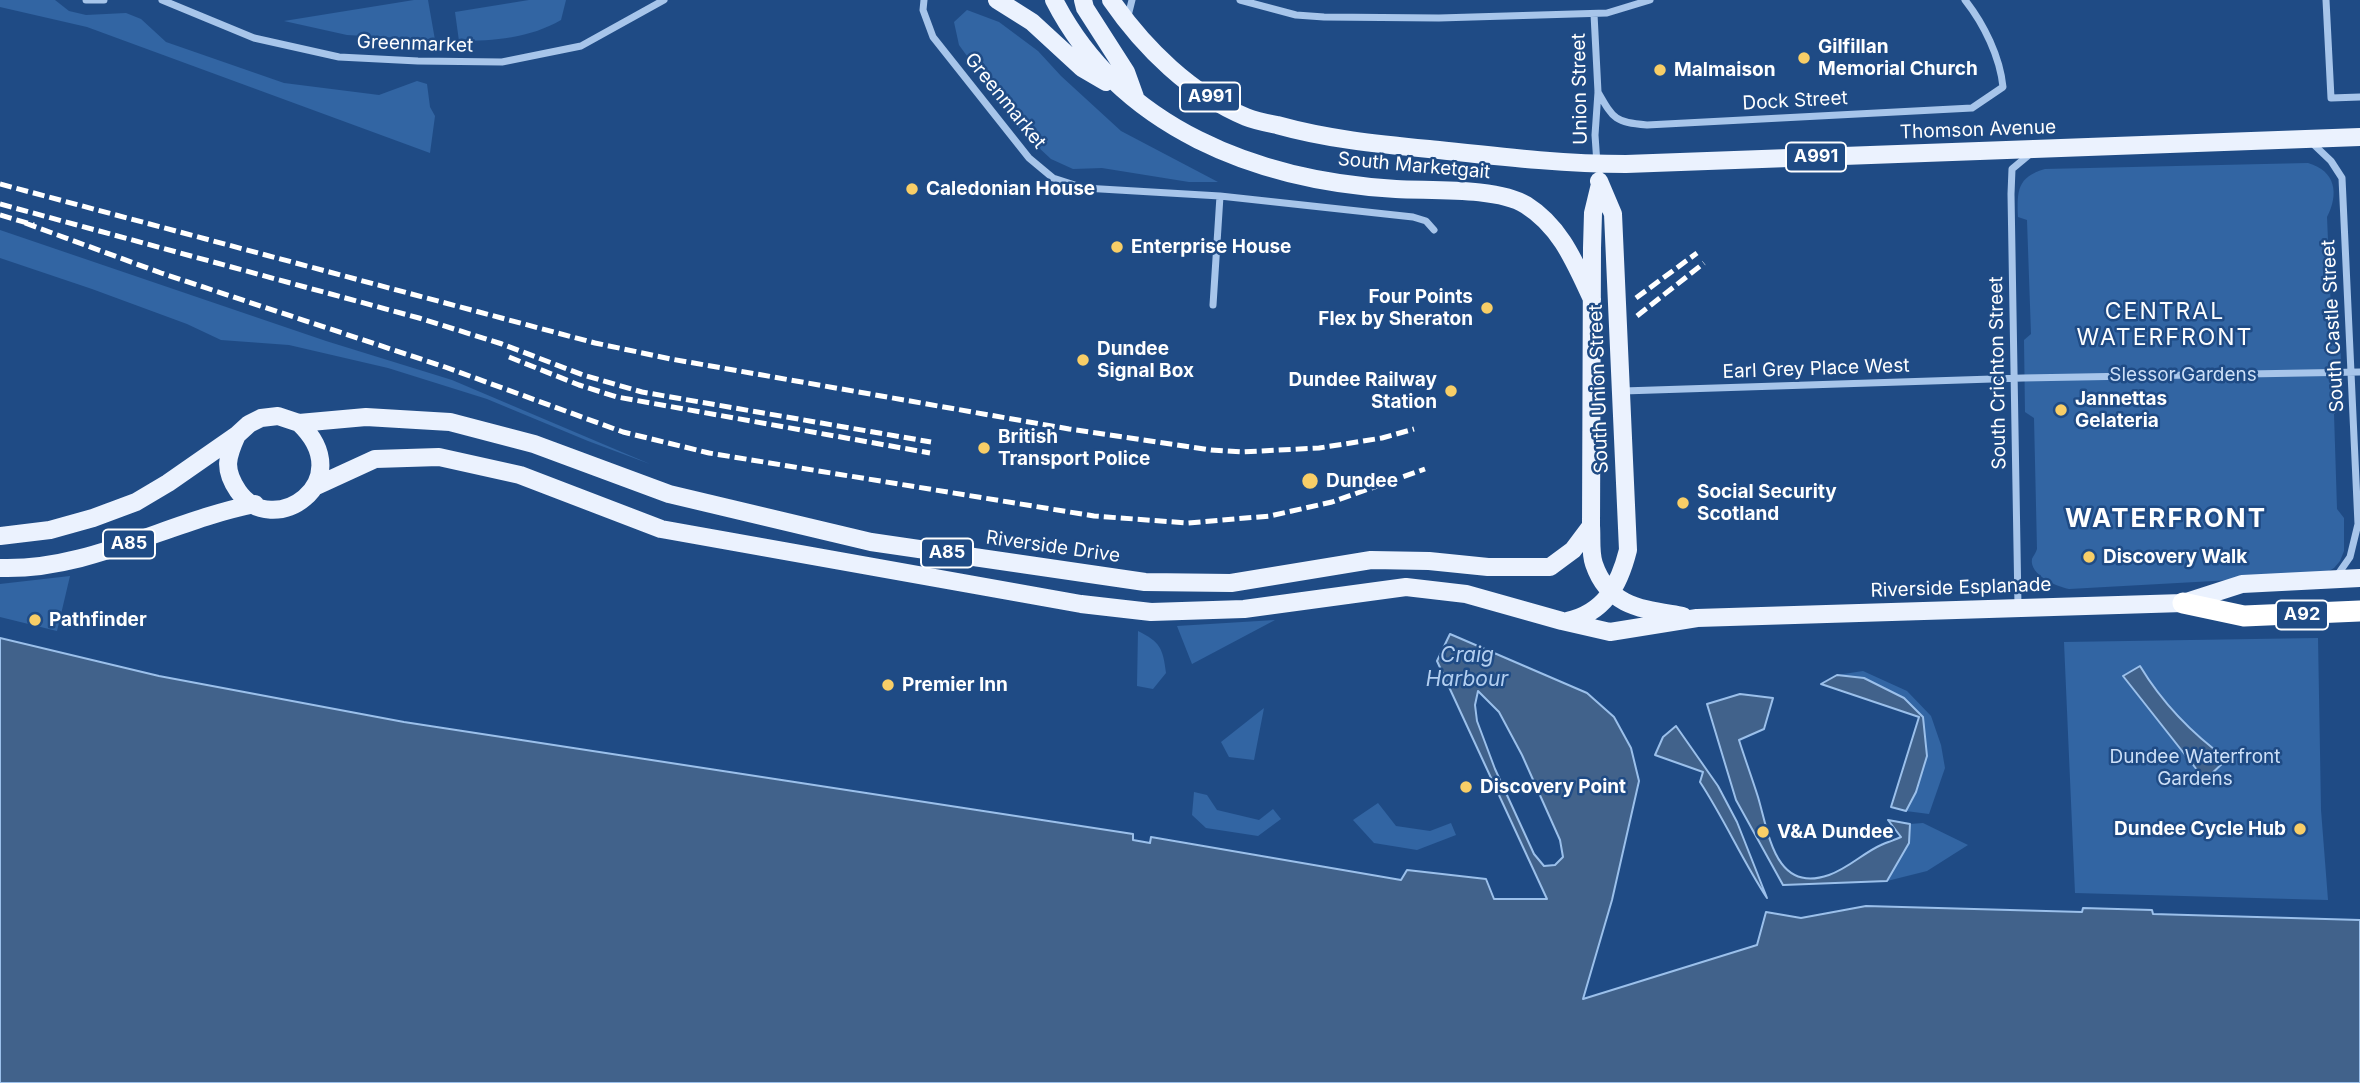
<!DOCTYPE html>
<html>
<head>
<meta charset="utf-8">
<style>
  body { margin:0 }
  canvas { display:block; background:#1f4b85 }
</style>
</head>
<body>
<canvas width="2360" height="1083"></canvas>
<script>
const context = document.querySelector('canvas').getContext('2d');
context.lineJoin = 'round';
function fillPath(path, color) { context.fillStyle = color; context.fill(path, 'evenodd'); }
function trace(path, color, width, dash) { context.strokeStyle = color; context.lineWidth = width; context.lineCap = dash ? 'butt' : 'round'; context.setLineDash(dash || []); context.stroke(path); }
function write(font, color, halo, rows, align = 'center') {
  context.font = font + ' Inter,sans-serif'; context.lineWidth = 5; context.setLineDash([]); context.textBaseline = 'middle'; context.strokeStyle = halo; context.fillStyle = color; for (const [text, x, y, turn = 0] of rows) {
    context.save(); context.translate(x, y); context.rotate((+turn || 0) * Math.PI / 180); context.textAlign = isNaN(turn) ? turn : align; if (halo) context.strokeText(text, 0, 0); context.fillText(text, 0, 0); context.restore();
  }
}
const green = new Path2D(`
  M0,0H55L69,11L86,15L126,13L141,19L166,42L284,83L379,95L417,81L427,84L430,107L435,116L430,153L87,27L0,7Z
  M414,0H428L435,40L347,35L284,21Z
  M529,0H566L561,20C530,38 494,41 459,41L455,12Z
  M967,10L999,22L1038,51L1061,76L1121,131L1218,182H1189L1102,168L1073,169L1051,159L1023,133L959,45L954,22Z
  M2308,163C2336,171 2339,194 2327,217L2332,335L2340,339L2343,408L2334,414L2337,509L2344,518V551L2340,561L2334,568L2322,575L2069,589C2058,587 2029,575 2032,559C2033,556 2036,553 2037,549L2034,418L2025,412L2024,340L2031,334L2027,220L2018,217C2017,191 2017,177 2045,169Z
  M0,230L326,341L452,380L650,464L588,441L487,399L388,368L289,345L221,340L187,324L92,289L0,258Z
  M70,576L57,631L0,617V584Z
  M1275,620L1192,664L1177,626Z
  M1138,631C1160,642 1163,648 1166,673L1153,689L1137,686Z
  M2318,638L2321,810L2328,900L2075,893L2064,642Z
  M1863,671L1907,691L1931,716L1941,745L1945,768L1929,814L1906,811L1916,792L1923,717L1864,678L1837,675Z
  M1264,708L1254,760L1229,757L1221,742Z
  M1194,792L1207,795L1217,810L1259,820L1273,809L1281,819L1258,836L1206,828L1192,815Z
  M1378,803L1396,826L1430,831L1451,823L1456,835L1417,850L1374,843L1353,820Z
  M1923,823L1968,845L1927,871L1887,881L1909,843L1910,824Z`);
const water = new Path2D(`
  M1450,634L1587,693L1614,717L1631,748L1639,781L1612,900L1583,999L1757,945L1766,912L1801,918L1866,906L2082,912L2083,908L2152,910L2153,914L2360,920V1083H0V638L159,676L404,722L1133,834V840L1150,843L1151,837L1401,880L1407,870L1486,879L1494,899H1547L1437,661ZM1478,691L1499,712L1522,755L1560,840L1563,857L1555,865L1544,866L1534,854L1495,769L1477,721L1475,705Z
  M2140,666C2163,704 2191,733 2227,759L2205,780L2123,676Z
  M1837,675L1864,678L1904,698L1923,717L1927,756L1916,792L1906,811L1891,807L1919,717L1821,684Z
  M1740,694L1773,698L1764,729L1739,740C1745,759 1752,778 1758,797C1769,834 1775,894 1829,875C1849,868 1863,853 1881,845C1887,842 1895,840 1901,837L1888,820L1910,824L1909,843L1887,881L1783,885L1736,800L1707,704Z
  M1676,726L1718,786L1737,822L1767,898C1742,860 1725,820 1700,782L1703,772L1655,755L1663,737Z`);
const street = new Path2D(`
  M86,0H104
  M162,0L254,38L339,57L418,61L502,62L581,46L664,0
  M924,0L923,10L933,37L1029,158L1053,178L1084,188L1220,196L1413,217L1426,221L1434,230
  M1240,0L1296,15L1324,17L1439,18L1607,13L1650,0
  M2326,0L2331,98L2360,97
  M1594,14L1598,92L1595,135L1597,164
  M1128,16L1132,0
  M1598,92C1614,120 1615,122 1647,125L1972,108L2003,87C2000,57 1984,24 1965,0
  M2310,141L2331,161L2342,178L2358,524L2350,557L2336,577
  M1213,305L1220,196
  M1623,391L2023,378L2360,372
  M2018,606L2011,194L2012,169L2030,154`);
const primary = new Path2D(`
  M997,0L1032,22L1082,68L1106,82
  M1054,0C1120,129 1259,181 1396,189C1431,191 1497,187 1526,205C1561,227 1575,263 1592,299
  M1083,0L1085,8L1126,72L1135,97
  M1111,0C1144,48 1191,94 1246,117C1256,121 1267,123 1277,125C1327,139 1377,144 1429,149C1495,156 1560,164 1626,164L2360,137
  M1600,184L1593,213L1592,248L1591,526C1592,538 1590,553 1594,564C1609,608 1644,609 1683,616
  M237,435C227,457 223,469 238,491C272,541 361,482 299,423
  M314,487L375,459L439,457L520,475L661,529L1081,604L1151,612L1244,609L1406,587L1466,594L1562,621L1610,632L1697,618L2183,603L2242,584L2360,578
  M0,536L50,530L93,518L136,502L168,483L237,435L249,424L261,418L278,416L299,423L366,417L450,422L534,444L669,494L871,542L1145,582L1231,583L1371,560L1429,561L1488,567H1550L1573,550L1591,526
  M0,568C89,571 169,521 255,504
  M1567,621C1604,613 1619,586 1628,550L1613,214L1599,181`);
const highway = new Path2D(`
  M2183,603L2244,616L2360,611`);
const rail = new Path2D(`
  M0,184L595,343L671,359L1069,429L1211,450L1242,452L1319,448L1382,438L1414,429
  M0,204L419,318L502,344L583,375L642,392L931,442
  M0,215L34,225
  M25,223L161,273L445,367L623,432L709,453L1094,516L1188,523L1270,516L1332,502L1425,469
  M1636,298L1697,253
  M1637,316L1704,263
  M509,357L579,385L617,397L930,453`);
const markers = [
  [1804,58,7,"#f8ce67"],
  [1660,70,7,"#f8ce67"],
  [912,189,7,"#f8ce67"],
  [1117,247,7,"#f8ce67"],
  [1487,308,7,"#f8ce67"],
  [1083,360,7,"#f8ce67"],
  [1451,391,7,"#f8ce67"],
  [2061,410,7,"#f8ce67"],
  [984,448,7,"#f8ce67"],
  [1310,481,9,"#f8ce67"],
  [1683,503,7,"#f8ce67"],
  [2089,557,7,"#f8ce67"],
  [35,620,7,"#f8ce67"],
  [888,685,7,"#f8ce67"],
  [1466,787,7,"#f8ce67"],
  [2300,829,7,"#f8ce67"],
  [1763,832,7,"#f8ce67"]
];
const shields = [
  [1210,97,60],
  [1816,157,60],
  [129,544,52],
  [947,553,52],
  [2302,615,52]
];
const shieldNames = [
  ["A991",1210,97],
  ["A991",1816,157],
  ["A85",129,544],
  ["A85",947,553],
  ["A92",2302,615]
];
const streetNames = [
  ["Greenmarket",415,44,2],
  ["Union Street",1580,89,-91],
  ["Greenmarket",1005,101,51],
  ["Dock Street",1795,101,-3],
  ["Thomson Avenue",1978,130,-2],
  ["South Marketgait",1414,166,5],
  ["South Castle Street",2333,326,-93],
  ["Earl Grey Place West",1816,369,-2],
  ["South Crichton Street",1998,373,-91],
  ["South Union Street",1599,389,-92],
  ["Riverside Drive",1053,547,8],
  ["Riverside Esplanade",1961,588,-2]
];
const poiNames = [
  ["Gilfillan",1818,47],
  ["Memorial Church",1818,69],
  ["Malmaison",1674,70],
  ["Caledonian House",926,189],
  ["Enterprise House",1131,247],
  ["Four Points",1473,297,"right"],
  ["Flex by Sheraton",1473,319,"right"],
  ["Dundee",1097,349],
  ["Signal Box",1097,371],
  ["Dundee Railway",1437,380,"right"],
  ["Station",1437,402,"right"],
  ["Jannettas",2075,399],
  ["Gelateria",2075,421],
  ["British",998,437],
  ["Transport Police",998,459],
  ["Dundee",1326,481],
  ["Social Security",1697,492],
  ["Scotland",1697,514],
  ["Discovery Walk",2103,557],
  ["Pathfinder",49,620],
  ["Premier Inn",902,685],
  ["Discovery Point",1480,787],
  ["Dundee Cycle Hub",2286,829,"right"],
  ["V&A Dundee",1777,832]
];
const parkNames = [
  ["Slessor Gardens",2183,375],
  ["Dundee Waterfront",2195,757],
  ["Gardens",2195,779]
];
const waterNames = [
  ["Craig",1467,656],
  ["Harbour",1467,680]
];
const quarterNames = [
  ["CENTRAL",2165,312],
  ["WATERFRONT",2165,338]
];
const districtNames = [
  ["WATERFRONT",2166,519]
];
fillPath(green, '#3265a3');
fillPath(water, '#41628b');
trace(water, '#9bc0eb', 2);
trace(street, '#a7c5ea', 7);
trace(primary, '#ebf2fe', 18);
trace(highway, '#fff', 21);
trace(rail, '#fff', 5, [12, 5]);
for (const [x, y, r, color] of markers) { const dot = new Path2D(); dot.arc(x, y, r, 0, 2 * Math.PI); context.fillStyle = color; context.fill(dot); trace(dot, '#1f4b85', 2.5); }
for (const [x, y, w] of shields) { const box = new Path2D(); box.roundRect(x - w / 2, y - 14.5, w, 29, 5); context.fillStyle = '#1f4b85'; context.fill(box); trace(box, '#fff', 2); }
write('bold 18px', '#fff', null, shieldNames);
write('19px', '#fff', '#1f4b85', streetNames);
write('bold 19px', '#fff', '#1f4b85', poiNames, 'left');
write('19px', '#ccdff7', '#1f4b85', parkNames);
write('italic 21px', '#b3cff1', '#1f4b85', waterNames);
context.letterSpacing = '2px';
write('23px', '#fff', '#1f4b85', quarterNames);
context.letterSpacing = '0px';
context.letterSpacing = '2px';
write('bold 26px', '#fff', '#1f4b85', districtNames);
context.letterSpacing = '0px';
</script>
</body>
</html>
